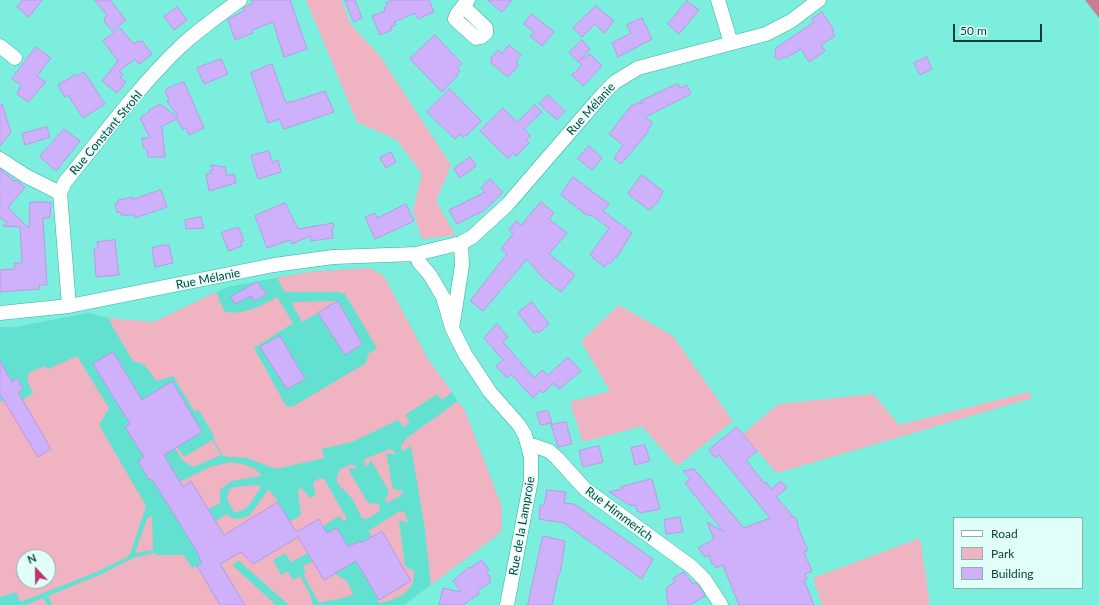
<!DOCTYPE html>
<html>
<head>
<meta charset="utf-8">
<style>
  body { margin:0 }
  #map { position:relative; width:1099px; height:605px; overflow:hidden; background:#7ceedd; font-family:Lato,sans-serif }
  canvas { display:block }
  .legend { position:absolute; left:953px; top:517px; width:130px; height:72px; box-sizing:border-box; background:#e1fff9; border:1px solid #8bb2ab; margin:0; padding:5px 7px; list-style:none; font-size:12px; color:#093e37 }
  .legend li { display:flex; align-items:center; gap:8px; height:20px }
  .legend b { width:20px; border:1px solid #8bb2ab }
  .north { position:absolute; left:16px; top:549px; width:40px; height:40px; box-sizing:border-box; background:#e1fff9; border:1px solid #8bb2ab; border-radius:50%; rotate:338deg; font-size:11px; font-weight:700; line-height:16px; text-align:center; color:#093e37 }
  .north::after { content:''; display:block; margin:auto; width:14px; height:18px; background:#c03467; clip-path:polygon(50% 0,100% 100%,50% 72%,0 100%) }
  .scale { position:absolute; left:953px; top:24px; width:89px; height:18px; box-sizing:border-box; border:2px solid #093e37; border-top:0; padding-left:5px; font-size:12px; line-height:14px; white-space:nowrap; color:#093e37; -webkit-text-stroke:3px #e1fff9; paint-order:stroke }
</style>
</head>
<body>
<div id="map">
<canvas width="1099" height="605"></canvas>
<ul class="legend">
<li><b style="height:5px;background:#fff"></b>Road</li>
<li><b style="height:11px;background:#f0b3c1"></b>Park</li>
<li><b style="height:11px;background:#cfb0fb"></b>Building</li>
</ul>
<div class="north">N</div>
<div class="scale">50 m</div>
</div>
<script>
const context = document.querySelector('canvas').getContext('2d');
context.lineJoin = 'round';
function fillPath(path, color) { context.fillStyle = color; context.fill(path, 'evenodd'); }
function trace(path, color, width, dash) { context.strokeStyle = color; context.lineWidth = width; context.lineCap = dash ? 'butt' : 'round'; context.setLineDash(dash || []); context.stroke(path); }
function write(font, color, halo, rows, align = 'center') {
  context.font = font + ' Lato,sans-serif'; context.lineWidth = 3; context.setLineDash([]); context.textBaseline = 'middle'; context.strokeStyle = halo; context.fillStyle = color; for (const [text, x, y, turn = 0] of rows) {
    context.save(); context.translate(x, y); context.rotate((+turn || 0) * Math.PI / 180); context.textAlign = isNaN(turn) ? turn : align; if (halo) context.strokeText(text, 0, 0); context.fillText(text, 0, 0); context.restore();
  }
}
const built = new Path2D(`
  M370,268L384,276L428,359L465,411L501,504L502,514L501,532L404,605H0V327H15L88,313L114,319L154,322L227,287L308,272ZM24,557H48V581H24Z`);
const green = new Path2D(`
  M306,0H341L351,25L380,56L451,165L436,201L455,235L422,239L413,210L422,174L397,140L357,122Z
  M370,268L384,276L428,359L452,392L442,400L437,394L405,415L410,422L404,427L398,420L352,442L321,449L325,458L276,469L247,458L223,456L213,439L215,438L199,410L195,412L173,376L156,381L145,365L133,361L111,324L109,318L154,322L216,292L224,311C241,317 263,305 277,297L293,323L254,348L286,406L292,407L366,363L368,354L377,348L345,294L339,292H285L277,278L308,272Z
  M338,301L302,322L292,304L294,302Z
  M619,305L673,336L733,421L677,466L642,426L583,442L570,402L610,391L581,341Z
  M77,356L109,408L99,425L146,506L130,554L127,557L94,573L20,602L16,592L0,597V400L1,402L5,400L39,456L51,449L23,400L33,393L27,380L29,373L45,366L48,369ZM24,557H48V581H24Z
  M1029,392L1032,398L777,473L743,434L778,404L873,394L899,425Z
  M458,401L465,411L501,504L502,514L501,532L431,585L425,529L411,446L402,451L401,446L407,438Z
  M212,440L221,455L193,467L183,461L175,448L177,447L184,457Z
  M389,449L394,451L396,455L386,453L393,489L403,491L401,495L387,503L385,500L389,491L371,460L366,468L364,462L365,459Z
  M231,462C241,464 257,466 261,476L231,481L220,490V503L208,509L191,482L183,487L180,482L210,467Z
  M352,464L358,468L348,469L368,503L379,504L380,511L367,519L362,518C358,511 355,501 349,495C341,486 332,484 340,469Z
  M320,478L324,479L346,517V520L344,521L339,516L323,526L319,519L254,557L292,525L290,522L301,515L298,490L301,488L310,498L316,494L313,485L314,482Z
  M258,485L260,488C254,498 247,513 234,512L227,499L229,490L234,487Z
  M269,489L278,502L224,535L216,521L227,514C232,521 241,519 249,516Z
  M400,511L405,513L408,523L399,520L405,566L414,571C416,591 398,599 380,603L377,601L411,581L368,531Z
  M152,515L153,550L135,553L147,519Z
  M317,526L308,553L291,562L285,553L273,560L281,575L287,571L293,580L300,576L310,594L313,605H289L238,560L233,566L276,605H245L221,564L241,552L254,564Z
  M920,538L930,605H822L813,578Z
  M154,553L157,555H184L192,568L197,566L220,605H52L48,596L102,574L133,558Z
  M313,561L324,580L335,574L347,581L353,594L347,597L319,603L303,574L306,572L303,566Z
  M43,598L47,605H26Z`);
const forest = new Path2D(`
  M1085,0H1099V18Z`);
const building = new Path2D(`
  M23,0H42L29,17L17,7Z
  M95,0H110L126,20L112,31L104,21L105,20L104,18L107,16Z
  M252,0H290L307,49L284,57L273,22L252,30L253,33L235,40L228,19L244,11L243,8L253,3Z
  M345,0H355L362,18L354,22Z
  M394,0H429L434,12L418,19L415,13L394,22L396,25L391,27L392,30L380,35L372,16L385,11L384,8L387,6L386,3Z
  M488,0H512L502,12Z
  M687,1L699,10L679,34L668,24Z
  M596,6L614,21L604,33L595,24L582,37L573,28Z
  M177,7L187,20L174,30L164,17Z
  M822,12L834,30L832,31L835,36L821,45L825,51L809,62L801,49L786,58L784,57L779,60L775,57L776,48L814,22L812,19Z
  M532,14L554,32L542,46L530,36L534,32L524,24Z
  M642,18L652,39L618,57L612,43L631,33L627,25Z
  M120,28L134,44L138,41L140,42L142,41L152,54L139,64L135,59L119,71L123,74L120,78L126,82L117,93L102,81L118,61L103,41Z
  M435,35L462,64L457,68L460,71L457,74L458,75L442,92L410,59Z
  M582,40L590,49L580,60L590,54L602,66L583,86L572,75L582,65L569,53Z
  M509,45L521,55L516,62L519,65L508,77L491,63L492,61L490,59L498,50L502,53Z
  M36,47L51,58L37,76L46,82L28,102L17,94L21,85L12,79Z
  M927,57L932,69L920,75L914,63Z
  M221,59L228,74L204,84L197,68Z
  M272,64L286,103L292,101V102L325,91L334,112L284,129L279,119L268,123L251,73Z
  M84,72L105,104L83,118L68,95L65,97L58,85L76,74L77,76Z
  M184,82L204,128L189,135L186,128L183,130L177,119L162,126L165,157H148L147,150L143,147L142,138H150L140,118L150,111L149,110L160,104L177,117L178,116L167,101L169,100L165,92L168,88Z
  M678,84L680,88L687,85L691,94L645,117L653,123L647,130L649,131L621,164L614,158L623,145L609,134L631,106L640,102L643,105L641,101Z
  M450,89L481,121L467,135L463,137L461,134L455,139L427,112Z
  M548,95L565,111L557,120L539,104Z
  M0,104H2L11,132L0,146Z
  M535,105L542,112L524,129L531,136L526,140L529,143L516,156L513,153L508,159L480,131L503,108L517,122Z
  M47,127L50,137L25,145L22,134Z
  M64,129L80,141L56,171L40,157Z
  M589,146L602,158L592,170L578,159Z
  M269,151L272,162L278,160L281,172L258,179L251,156Z
  M391,152L396,162L386,168L380,158Z
  M470,157L476,166L460,178L454,169Z
  M211,165L225,167L227,176L234,174L236,183L209,191L206,174L211,173L210,170H213Z
  M0,169L15,181L16,180L25,187L8,208L29,228L30,202H51L50,218H43L47,285H39L40,289L0,292V270L15,269L14,263H22L20,227L3,226L7,222L0,218Z
  M642,175L663,191L658,202L649,210L628,194Z
  M573,177L609,204L603,211L632,233L616,258L615,257L610,264L608,262L604,267L590,255L609,228L593,216L585,214L561,195Z
  M490,179L503,192L485,210L457,224L449,210L485,192L481,188Z
  M161,190L167,207L135,218V215H121L120,212L117,213L115,204L118,203V200L133,197V199Z
  M541,202L554,213L549,219L567,233L549,254L575,275L561,292L542,277L527,259L483,311L470,301L507,254L501,249L513,234L509,230L516,221L521,225Z
  M285,203L298,229L333,223L334,227L332,228L333,238L311,241L310,236L292,244L290,240L267,248L255,216Z
  M406,204L414,221L375,239L365,217L375,213L377,218Z
  M201,217L204,228L186,229L185,220Z
  M235,228H239L244,241L240,242L242,246L229,251L221,233Z
  M115,240L119,275L96,277L94,248H98L97,242Z
  M164,245H169L173,263L155,267L152,248Z
  M257,282L267,294L254,301L251,296L235,304L231,297Z
  M338,301L362,344L345,355L318,313Z
  M532,302L549,324L539,333L537,331L534,333L518,313Z
  M497,324L508,337L503,342L534,378L542,370L548,375L568,357L581,371L559,389L554,383L543,393L541,390L533,398L511,374L507,378L496,366L503,360L484,338Z
  M280,336L305,379L287,389L260,347Z
  M113,352L142,400L172,381L202,432L164,455L183,487L191,481L224,535L278,502L296,532L319,519L327,533L337,528L348,547L360,541L361,543L382,531L411,581L379,600L356,561L324,580L298,537L253,564L241,552L220,564L245,605H220L197,566L202,563L196,550L152,479L149,480L138,461L144,457L125,427L130,424L93,364Z
  M0,361L12,382L17,378L23,389L18,392L51,449L38,457L0,394Z
  M548,411L552,423L540,425L537,413Z
  M566,422L572,444L558,447L551,425Z
  M737,427L757,451L746,460L764,483L766,482L771,489L781,481L787,488L776,497L789,511L792,517L794,516L797,520L799,530L808,550L804,552L812,571L805,574L807,579L804,580L814,605H739L723,565L716,568L714,563L712,564L709,555L705,557L698,548L714,539L707,522L724,532L685,483L690,479L683,471L694,469L744,528L770,518L719,455L715,458L709,450Z
  M645,445L650,461L635,465L631,448Z
  M599,446L603,462L583,467L579,451Z
  M652,479L660,509L641,513L637,511L636,505L631,506L609,492L622,489L621,487Z
  M547,490L566,492L564,503L574,504L653,559L642,579L564,523L539,519L540,505H544Z
  M680,517L683,532L666,534L664,520Z
  M543,536L565,541L561,568L560,573L559,572L552,605H528Z
  M482,560L489,570L486,572L491,578L489,580L491,582L477,591L479,594L463,605H439L443,588L461,592L453,581L469,567L470,568Z
  M684,572L693,584L695,582L698,585L705,596L690,605H668L666,588L675,582L673,579Z`);
const minor = new Path2D(`
  M718,0L731,43
  M463,6L486,28V33L481,37L476,38L455,19L457,14L468,0
  M0,46L15,58
  M0,159L26,176L60,193
  M416,254L419,262L430,275L443,297L452,328L465,354L490,392L519,425L525,435L531,457V480L507,605
  M69,306L60,193L65,182C101,138 139,86 180,47C198,30 219,15 240,0
  M0,313L69,306L274,265L333,257L416,254L461,243L472,237L507,205L602,95L615,82L638,68L766,34L791,21L819,0
  M453,323L462,265L461,243
  M528,446H535L549,451L557,458L585,489L692,567L705,580L721,605`);
const streetNames = [
  ["Rue Mélanie",591,109,-48],
  ["Rue Constant Strohl",106,133,-50],
  ["Rue Mélanie",208,279,-11],
  ["Rue Himmerich",619,514,37],
  ["Rue de la Lamproie",522,526,-80]
];
fillPath(built, '#63e1d0');
fillPath(green, '#f0b3c1');
fillPath(forest, '#c78092');
fillPath(building, '#cfb0fb');
trace(building, '#b99ae3', 1);
trace(minor, '#36b0a0', 15);
trace(minor, '#fff', 14);
write('12px', '#093e37', '#e1fff9', streetNames);
</script>
</body>
</html>
